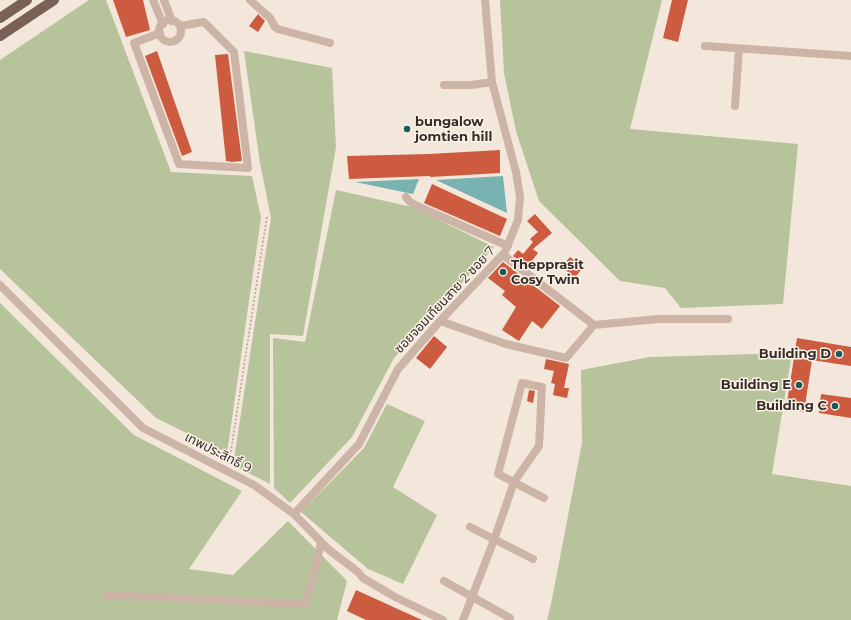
<!DOCTYPE html>
<html>
<head>
<meta charset="utf-8">
<style>
  body { margin:0 }
  canvas { display:block; background:#f3e6da }
</style>
</head>
<body>
<canvas width="851" height="620"></canvas>
<script>
const context = document.querySelector('canvas').getContext('2d');
context.lineJoin = 'round';
function fillPath(path, color) { context.fillStyle = color; context.fill(path, 'evenodd'); }
function trace(path, color, width, dash) { context.strokeStyle = color; context.lineWidth = width; context.lineCap = dash ? 'butt' : 'round'; context.setLineDash(dash || []); context.stroke(path); }
function write(font, color, halo, rows, align = 'center') {
  context.font = font + ' Montserrat,"Noto Sans Thai",sans-serif'; context.lineWidth = 3; context.setLineDash([]); context.textBaseline = 'middle'; context.strokeStyle = halo; context.fillStyle = color; for (const [text, x, y, turn = 0] of rows) {
    context.save(); context.translate(x, y); context.rotate((+turn || 0) * Math.PI / 180); context.textAlign = isNaN(turn) ? turn : align; if (halo) context.strokeText(text, 0, 0); context.fillText(text, 0, 0); context.restore();
  }
}
const green = new Path2D(`
  M89,0H106L171,172L252,176L261,218L227,453L156,418L0,269V60Z
  M500,0H662L630,129L798,144L783,304L681,308L665,288L620,281L539,201L516,131L504,73Z
  M244,51L332,68L336,147L303,336L270,334V484L237,467L234,459L271,218L260,163Z
  M336,190L412,207L494,247L394,358L352,437L290,503L274,488L273,338L305,342Z
  M0,303L134,435L242,491L189,569L233,575L288,521L347,581L337,620H0Z
  M792,353L772,474L851,486V620H547L551,604L582,443L581,370L650,357Z
  M387,404L425,421L393,487L437,515L403,584L368,569L301,512L364,448Z`);
const water = new Path2D(`
  M503,176L507,213L436,180Z
  M419,179L413,194L355,182Z`);
const building = new Path2D(`
  M113,0H143L150,30L126,37Z
  M672,0H688L678,42L663,38Z
  M258,14L265,21L258,32L249,26Z
  M157,51L192,152L182,156L145,56Z
  M228,54L242,161L232,162L226,161L215,55Z
  M500,150V173L430,177V176L349,179L347,156L429,154Z
  M432,184L507,219L500,236L424,203Z
  M535,214L552,233L533,249L538,253L527,267L513,256L518,250L523,254L533,242L530,239L538,232L527,221Z
  M570,257L583,267L575,278L562,267Z
  M503,262L560,306L542,329L532,321L519,341L502,330L516,307L502,295L505,291L488,278Z
  M434,336L447,347L430,369L416,358Z
  M797,338L851,347V366L812,360L804,412L786,409Z
  M546,359L569,364L564,388H569L567,398L553,395L555,384L551,383L554,371L544,369Z
  M529,390L535,391L533,403L527,401Z
  M821,394L851,398V418L819,413Z
  M356,590L422,620H366L347,611Z`);
const path = new Path2D(`
  M229,464L267,216`);
const minor = new Path2D(`
  M153,0L163,24
  M164,0L172,21
  M250,0L270,18L275,27L278,29L330,43
  M159 31a11 11 0 1 1 22 0a11 11 0 1 1-22 0Z
  M160,33L134,43L179,164L248,168L234,52L204,22L180,26
  M705,46L851,56
  M444,85H471L492,82
  M735,106L739,49
  M406,197L409,201L415,205L508,246
  M503,255L594,325
  M0,285L143,428L254,485L294,514L328,549L358,572L363,578L395,597L443,620
  M440,321L506,344L566,358L594,325L658,319H728
  M294,514L359,444L398,369L440,321L505,252L518,220L520,197L516,172L492,82L485,0
  M470,527L533,559
  M444,581L510,618
  M107,595L305,604L316,567L321,542
  M463,620L494,540L514,482L539,446L542,387L522,383L498,474L544,498`);
const major = new Path2D(`
  M0,18L27,0
  M0,36L54,0`);
const markers = [
  [407,129,4,"#1a5a5b"],
  [503,272,4,"#1a5a5b"],
  [839,354,4,"#1a5a5b"],
  [799,385,4,"#1a5a5b"],
  [835,406,4,"#1a5a5b"]
];
const poiNames = [
  ["bungalow",415,122,"left"],
  ["jomtien hill",415,137,"left"],
  ["Thepprasit",511,265,"left"],
  ["Cosy Twin",511,280,"left"],
  ["Building D",831,354],
  ["Building E",791,385],
  ["Building C",827,406]
];
const streetNames = [
  ["ซอยจอมเทียนสาย 2 ซอย 7",445,300,-47],
  ["เทพประสิทธิ์ 9",218,453,27]
];
fillPath(green, '#b7c39a');
fillPath(water, '#78b2b1');
fillPath(building, '#cc5b3f');
trace(path, '#b89f90', 1.5, [2, 2]);
trace(minor, '#ccb5a6', 8);
trace(major, '#7a6157', 10);
for (const [x, y, r, color] of markers) { const dot = new Path2D(); dot.arc(x, y, r, 0, 2 * Math.PI); context.fillStyle = color; context.fill(dot); trace(dot, '#faf1e7', 1.5); }
write('bold 13px', '#372c27', '#faf1e7', poiNames, 'right');
write('13px', '#372c27', '#faf1e7', streetNames);
</script>
</body>
</html>
